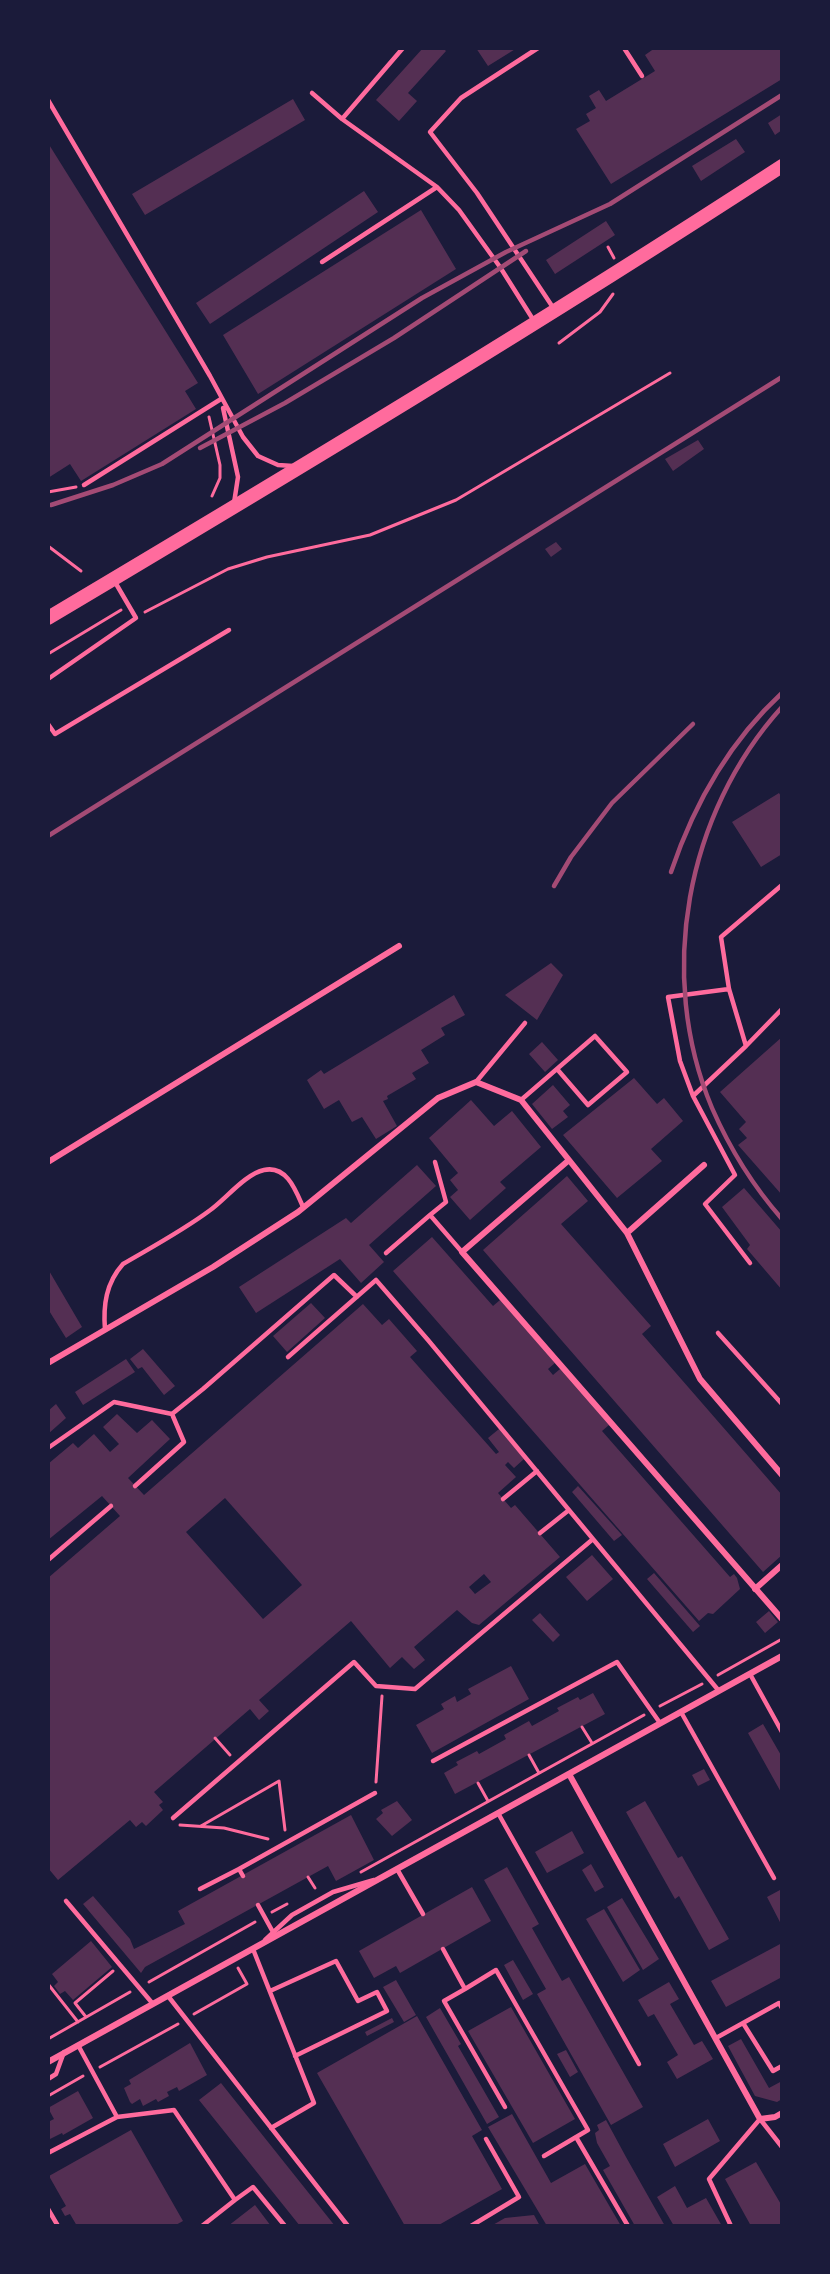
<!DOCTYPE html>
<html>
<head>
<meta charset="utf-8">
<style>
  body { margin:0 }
  #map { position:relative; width:830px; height:2274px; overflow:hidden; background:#1b1b3a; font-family:"Asap Condensed",sans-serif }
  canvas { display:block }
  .frame { position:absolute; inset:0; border:50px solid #1b1b3a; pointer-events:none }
</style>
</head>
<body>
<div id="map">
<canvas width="830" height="2274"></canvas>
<div class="frame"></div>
</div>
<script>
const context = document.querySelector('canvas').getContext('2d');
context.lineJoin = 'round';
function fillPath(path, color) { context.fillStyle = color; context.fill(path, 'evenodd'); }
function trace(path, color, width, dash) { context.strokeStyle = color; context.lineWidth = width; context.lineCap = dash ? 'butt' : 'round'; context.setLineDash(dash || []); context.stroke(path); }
const building = new Path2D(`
  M423,48H443L446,51L408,93L417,101L399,121L376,100Z
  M476,48H517L488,66Z
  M655,48H782V79L611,184L576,129L590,121L586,114L596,108L589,96L599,90L606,101L655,71L645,55Z
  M293,99L305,120L145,215L132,194Z
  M782,114V130L775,135L768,123Z
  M736,139L745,152L701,181L692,166Z
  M48,143L198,383L185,391L196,409L81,481L70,464L48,478Z
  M364,191L378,212L210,324L196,303Z
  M421,210L456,269L258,394L223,335Z
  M606,221L615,235L555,274L546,260Z
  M698,440L704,449L673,471L665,459Z
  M556,542L562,549L551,557L545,549Z
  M779,793L782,798V854L761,867L732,822Z
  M551,963L563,975L537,1020L505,995Z
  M454,995L465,1015L441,1028L445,1035L421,1050L429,1063L412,1073L416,1079L387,1096L388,1099L383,1101L397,1126L376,1139L362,1117L352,1122L339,1100L324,1109L307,1080L321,1070L324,1074Z
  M782,1037V1195L738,1145L747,1138L739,1129L746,1122L720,1092Z
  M542,1042L558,1060L545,1072L529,1054Z
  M634,1078L657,1104L664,1098L683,1121L651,1149L662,1161L617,1198L563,1135Z
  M553,1085L570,1105L563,1111L568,1117L552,1129L532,1104Z
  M471,1100L494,1126L512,1111L541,1147L500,1182L506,1188L470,1220L450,1197L458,1190L450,1180L458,1173L429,1138Z
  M417,1165L436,1186L369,1245L384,1262L361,1283L340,1259L256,1313L239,1287L346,1218L351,1223Z
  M567,1176L588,1201L561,1224L651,1326L642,1334L782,1495V1555L763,1572L483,1250Z
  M744,1188L782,1232V1290L747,1249L750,1245L722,1207Z
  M432,1237L493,1306L500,1300L555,1363L548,1369L553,1375L560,1369L609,1425L602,1431L730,1577L734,1574L737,1578L740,1589L713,1614L708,1613L699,1621L393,1271Z
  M48,1269L82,1327L66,1338L48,1309Z
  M311,1303L325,1318L287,1352L273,1336Z
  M363,1304L382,1325L389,1319L417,1351L410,1357L496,1454L499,1452L488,1438L499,1429L524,1459L514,1468L508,1462L505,1465L516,1477L498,1493L511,1508L515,1505L560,1557L479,1625L472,1623L457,1610L414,1647L425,1660L414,1669L402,1657L390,1668L351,1621L259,1700L269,1711L259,1720L250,1709L154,1792L163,1802L159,1805L163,1810L146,1826L142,1822L136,1827L130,1820L58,1880L48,1868V1578L120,1516L102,1496L48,1540V1464L73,1443L78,1448L94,1434L110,1452L119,1444L103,1427L117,1414L137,1433L152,1420L170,1439L128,1478L144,1495ZM225,1498L302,1585L263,1619L186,1532ZM484,1574L491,1582L475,1594L469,1587Z
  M143,1349L175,1386L164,1395L142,1367L138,1369L130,1359Z
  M126,1359L135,1372L83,1405L75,1392Z
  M56,1404L66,1418L48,1434V1411Z
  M578,1486L622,1535L614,1541L572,1492Z
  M592,1555L613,1579L587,1601L566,1577Z
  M654,1573L700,1626L693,1632L647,1579Z
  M769,1611L778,1622L765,1633L756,1622Z
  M540,1613L560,1635L553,1642L532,1620Z
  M511,1666L529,1699L432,1753L416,1725L444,1709L441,1704L455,1696L457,1702L471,1694L468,1689Z
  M593,1693L605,1714L455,1794L444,1773L458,1765L456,1762L477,1751L479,1754L506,1739L504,1735L529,1721L532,1726L559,1711L557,1708L578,1697L580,1700Z
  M763,1724L782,1757V1794L748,1733Z
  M704,1769L710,1780L698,1786L692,1775Z
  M397,1801L412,1820L392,1836L376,1819L383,1813L381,1810Z
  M645,1801L678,1858L682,1856L729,1939L709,1950L679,1896L675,1899L626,1812Z
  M351,1815L374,1860L336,1881L328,1866L145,1967L141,1973L83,1904L93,1896L130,1939L134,1949L185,1924L178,1911Z
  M572,1831L584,1853L547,1873L535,1852Z
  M591,1864L604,1887L595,1892L582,1870Z
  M507,1867L539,1924L532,1928L562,1981L569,1977L643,2107L611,2125L537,1994L546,1989L484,1880Z
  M472,1887L491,1921L400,1973L396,1966L374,1978L359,1951Z
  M780,1890L782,1895V1926L767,1897Z
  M622,1898L659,1959L643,1970L607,1907Z
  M604,1909L640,1970L623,1982L586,1919Z
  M91,1941L112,1967L73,2000L65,1991L60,1994L54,1986L58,1982L52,1974Z
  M782,1943V1977L726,2007L711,1981Z
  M513,1960L533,1994L523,2000L504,1965Z
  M396,1980L416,2015L404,2022L383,1987Z
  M669,1982L679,1999L670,2004L694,2045L702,2041L713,2059L677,2079L667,2062L678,2055L654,2014L648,2017L638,2000Z
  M511,2007L575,2119L533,2143L468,2031Z
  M440,2008L461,2044L458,2046L499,2117L487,2124L426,2017Z
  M417,2016L482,2130L472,2136L502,2189L437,2226H405L317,2073Z
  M392,2018L394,2022L367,2036L365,2032Z
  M741,2039L769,2088L782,2081V2099L777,2102L755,2096L728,2046Z
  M190,2043L207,2075L179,2091L177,2087L167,2092L169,2096L158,2102L156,2099L143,2106L140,2099L132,2104L130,2102L124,2088L131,2084L129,2080Z
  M566,2050L578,2072L570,2077L557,2054Z
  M221,2083L335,2226H300L199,2100Z
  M78,2091L93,2118L63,2135L62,2133L48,2140V2122L54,2119L48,2108Z
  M512,2114L551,2183L585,2164L621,2226H547L488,2127Z
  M708,2119L720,2141L675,2167L663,2144Z
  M606,2120L626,2157L665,2226H635L603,2170L610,2166L597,2143L595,2133L599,2130L597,2125Z
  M131,2130L183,2221L174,2226H77L70,2214L65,2216L61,2209L66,2206L49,2176Z
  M756,2162L782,2206V2226H751L725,2179Z
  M675,2186L687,2208L706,2198L722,2226H674L657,2197Z
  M255,2205L271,2226H228Z
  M534,2215L540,2226H491L505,2218Z`);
const path = new Path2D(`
  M608,247L614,258
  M559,343L600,312L613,294
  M209,417L220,465V478L212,496
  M48,492L76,487
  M48,546L81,571
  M145,612L228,569L267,557L370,535L456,500L670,373
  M48,654L121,610
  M718,1675L782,1639
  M660,1706L702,1684
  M582,1727L592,1743
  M215,1738L230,1755
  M529,1755L539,1773
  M376,1782L382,1696
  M478,1783L488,1801
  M180,1825L224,1828L268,1839
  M201,1826L279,1781L285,1830
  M361,1872L644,1715
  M308,1877L315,1888
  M272,1912L287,1904
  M149,1982L255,1922
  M48,1984L78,2022
  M194,2014L247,1984L238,1968
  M86,2017L75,2003L113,1971
  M48,2039L130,1992
  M100,2067L178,2024
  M48,2096L83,2076`);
const service = new Path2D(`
  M538,48L461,98L430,132L477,193L554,309
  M624,48L642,76
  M312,93L342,119L437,187L459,210L500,267L534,321
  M48,100L210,376L243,437L258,456L278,465L293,466
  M342,119L403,48
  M322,262L437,187
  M223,408L238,477L234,503
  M84,485L221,399
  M48,679L136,618L115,582
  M48,724L55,734L229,630
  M782,885L721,937L729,989L746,1046L782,1009
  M729,989L668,997L680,1061L693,1096L735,1175L705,1204L750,1263
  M476,1082L525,1023
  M693,1096L746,1046
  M521,1100L595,1036L627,1072L588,1105L557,1069
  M430,1215L446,1202L435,1162
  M386,1253L430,1215L462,1252
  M105,1330C103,1305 106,1283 123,1264C152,1247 182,1231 209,1211C225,1200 245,1174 264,1170C287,1165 296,1191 303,1207
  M718,1333L782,1404
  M288,1357L376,1280L428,1340L719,1691
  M48,1448L114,1402L172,1414L203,1389L334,1275L357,1297
  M135,1486L184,1442L172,1414
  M503,1499L537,1471
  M540,1533L569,1510
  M48,1560L111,1506
  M750,1674L782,1732
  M681,1712L774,1878
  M433,1761L617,1662L660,1723
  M498,1813L639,2064
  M173,1818L354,1662L376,1686L415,1689L593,1539
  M239,1869L375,1793
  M397,1869L423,1914
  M200,1889L239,1869L243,1876
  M66,1901L153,2004
  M258,1905L274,1934
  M265,1940L292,1915L333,1892L374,1880
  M253,1949L314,2103L271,2128
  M443,1949L465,1989L496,1970L588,2130L544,2156
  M465,1989L444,2001L505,2107
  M270,1991L336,1961L358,2001L377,1992L387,2011L295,2056
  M168,1996L348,2226
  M743,2023L773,2071L782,2066
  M716,2038L779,2003L782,2008
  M78,2045L117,2117
  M48,2079L56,2074L64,2052
  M576,2137L628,2226
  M48,2153L117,2117L174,2110L235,2200L202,2226
  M235,2200L253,2187L285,2226
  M48,2209L58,2226
  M471,2226L519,2197L486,2139
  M731,2226L709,2179L760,2119L782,2147`);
const minor = new Path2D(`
  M48,1162L399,946
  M627,1233L704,1165
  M48,1363L213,1267L298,1212L438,1098L476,1082L521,1100L569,1160
  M782,1475L700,1379L627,1233L569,1160L462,1252L782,1619
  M755,1589L782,1565
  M569,1774L760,2119L775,2117L782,2113
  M48,2062L782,1656`);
const primary = new Path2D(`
  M48,618C295,471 541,323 782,166`);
const rail = new Path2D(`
  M200,448L285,403L394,338L526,251
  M51,505L113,485L162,464L422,298L506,252L610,204L782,95
  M782,707C686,813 656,975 712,1108C730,1149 753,1186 782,1219
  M48,836L782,377
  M671,872C694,804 729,742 782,693
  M554,886L571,857L612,803L693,724`);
fillPath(building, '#542f53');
trace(path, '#ff6b9d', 3);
trace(service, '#ff6b9d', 4.5);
trace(minor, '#ff6b9d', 6);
trace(primary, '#ff6b9d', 14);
trace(rail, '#a44b75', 4.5);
</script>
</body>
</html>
